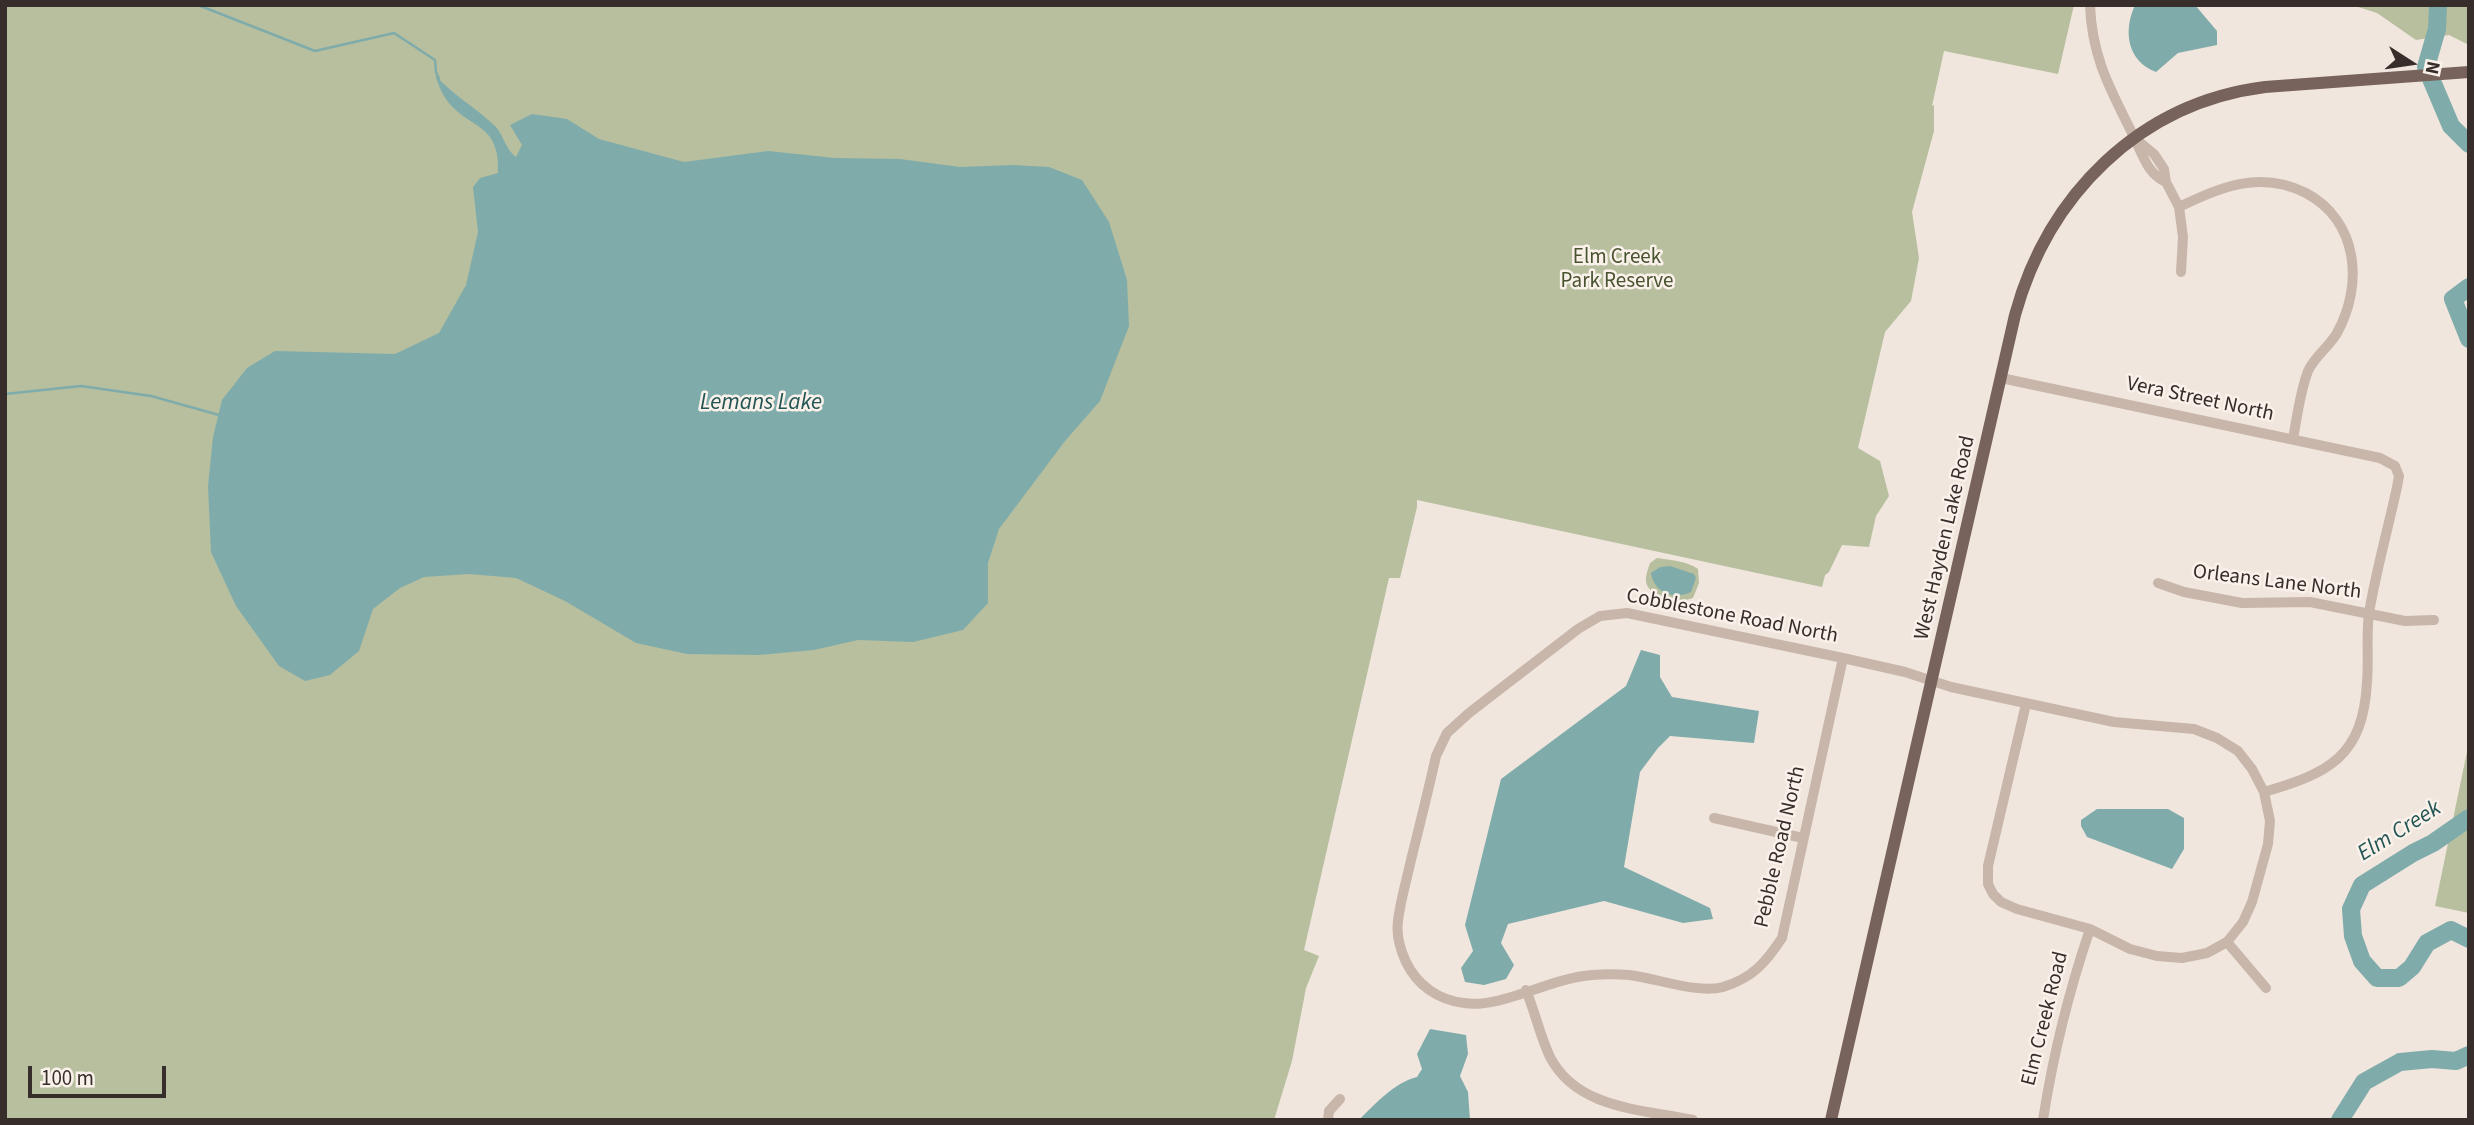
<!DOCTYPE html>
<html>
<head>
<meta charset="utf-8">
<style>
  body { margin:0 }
  #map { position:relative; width:2474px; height:1125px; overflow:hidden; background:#f1e6de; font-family:"Source Sans 3",sans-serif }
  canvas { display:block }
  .frame { position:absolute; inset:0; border:7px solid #372d2a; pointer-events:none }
  .north { position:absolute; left:2376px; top:28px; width:70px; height:70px; -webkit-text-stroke:5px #f9f1ea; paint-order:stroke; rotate:102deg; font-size:19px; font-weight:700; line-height:28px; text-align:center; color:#372d2a }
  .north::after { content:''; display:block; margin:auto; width:24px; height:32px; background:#372d2a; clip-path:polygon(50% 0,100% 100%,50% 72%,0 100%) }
  .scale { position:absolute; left:28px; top:1066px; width:138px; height:32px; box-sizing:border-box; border:4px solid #372d2a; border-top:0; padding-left:9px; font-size:21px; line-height:24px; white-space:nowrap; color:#372d2a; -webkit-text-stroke:5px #f9f1ea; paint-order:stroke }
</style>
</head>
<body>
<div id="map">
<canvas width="2474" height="1125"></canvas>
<div class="frame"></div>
<div class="north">N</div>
<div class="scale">100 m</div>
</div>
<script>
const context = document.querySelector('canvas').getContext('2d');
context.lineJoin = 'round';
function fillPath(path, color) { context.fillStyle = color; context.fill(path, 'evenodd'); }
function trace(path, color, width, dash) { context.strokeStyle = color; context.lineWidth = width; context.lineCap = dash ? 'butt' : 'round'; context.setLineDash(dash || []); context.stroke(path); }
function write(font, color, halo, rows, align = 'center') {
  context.font = font + ' "Source Sans 3",sans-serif'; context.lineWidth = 5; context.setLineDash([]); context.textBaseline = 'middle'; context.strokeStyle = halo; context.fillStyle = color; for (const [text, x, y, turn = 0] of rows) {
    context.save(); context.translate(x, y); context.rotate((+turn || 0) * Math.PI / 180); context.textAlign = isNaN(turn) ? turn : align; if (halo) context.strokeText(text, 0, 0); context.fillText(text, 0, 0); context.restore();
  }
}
const green = new Path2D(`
  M5,5H2074L2058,74L1944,51L1932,106L1934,105V131L1912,212L1919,258L1911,301L1885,332L1858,448L1880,461L1889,496L1876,516L1869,547L1842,545L1829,572L1825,575L1822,587L1417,500V507L1400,578H1389L1304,950L1319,956L1306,988L1292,1061L1274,1120H5Z
  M2352,5H2469V45L2449,35L2416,40L2377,13Z
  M1657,558C1670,560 1687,561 1698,569L1699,583L1693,598C1682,603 1652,598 1647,585C1644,579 1648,569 1650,563Z
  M2469,742V913L2435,906Z`);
const water = new Path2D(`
  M2135,5H2195L2217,31V45L2178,53L2156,72C2127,61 2123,31 2135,5Z
  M435,75C453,95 475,107 495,126C504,135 505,149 516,157L522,145L510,125L532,114L567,119L599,139L684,162L768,151L835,158L900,159L960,167L1013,165L1049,167L1082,180L1109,222L1127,280L1129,326L1100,401L1065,441L999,529L988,563V603L963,630L913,642L858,640L814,650L759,655L687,654L636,643L565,601L516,578L469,574L424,577L400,588L373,609L359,651L330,675L305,681L279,666L236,606L211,552L208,486L213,437L222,400L247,368L275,351L395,354L439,333L466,285L478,232L473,187L480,178L498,173C501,120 465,130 444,96C440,90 438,82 435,75Z
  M1670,566L1694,574L1696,578L1691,592C1674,600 1654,593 1651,573L1660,567Z
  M1641,650L1660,655V677L1672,697L1759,711L1754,743L1670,736L1658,748L1640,772L1624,867L1710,908L1713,919L1683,923L1604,901L1508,924L1501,943L1514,965L1506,979L1484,985L1465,982L1461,968L1473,951L1465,925L1501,779L1626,686Z
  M2097,809H2168L2184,818V849L2172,869L2087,837L2081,826V820Z
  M1430,1029L1466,1035L1468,1054L1460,1076L1468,1092L1470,1120H1359C1376,1103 1394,1083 1417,1077L1422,1069L1417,1054Z`);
const stream = new Path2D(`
  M198,5L315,51L394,33L435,60L436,72L439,79
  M5,394L81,386L151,396L219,415`);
const river = new Path2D(`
  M2438,5L2437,29L2426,67L2451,126L2469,144
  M2469,287L2453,299L2469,339
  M2469,818L2433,843L2413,853L2362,885L2351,909L2353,936L2362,961L2377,978H2399L2412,967L2427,943L2451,930L2469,939
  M2340,1120L2364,1082L2400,1062L2432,1059L2456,1061L2469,1055`);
const minor = new Path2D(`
  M2090,5C2092,60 2112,92 2135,139C2143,156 2148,174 2166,182
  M2137,140L2154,154L2164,169L2166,182L2179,207L2183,237L2181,272
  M2179,207C2221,187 2260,170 2306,193C2358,221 2364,284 2337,333C2329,347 2315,356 2308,371C2300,392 2297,417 2293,439
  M2001,378L2380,458L2395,466L2399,476L2397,487C2388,529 2376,571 2369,613C2366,636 2369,659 2367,682C2363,757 2329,773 2264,792
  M2158,583L2184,592L2242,603L2310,602L2405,621L2434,620
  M1843,658L1782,938C1766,962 1753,978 1723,987C1697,994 1656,978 1629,975C1617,974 1604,974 1592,975C1550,978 1500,1009 1464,1003C1438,1000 1417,985 1406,962C1400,949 1396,935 1398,921C1400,902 1406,883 1410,864C1419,828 1428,792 1436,756L1447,733L1469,713L1578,629L1600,616L1627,613L1843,658L1905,672L1951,687L2114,722L2194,729L2217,738L2238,751L2252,769L2264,792L2270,821L2268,844L2252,902L2243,922L2227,942L2207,953L2182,958L2157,956L2130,949L2090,929L2017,909L2001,902L1993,894L1988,884V866L2026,704
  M1714,818L1803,838
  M2227,942L2266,988
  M1526,990C1535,1012 1540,1036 1550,1057C1577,1109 1641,1109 1693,1120
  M1328,1120L1329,1111L1340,1099
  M2043,1120C2053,1055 2069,991 2090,929`);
const major = new Path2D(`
  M1831,1120L2015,315C2048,195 2139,103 2265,87L2469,72`);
const parkNames = [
  ["Elm Creek",1617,258],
  ["Park Reserve",1617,282]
];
const streetNames = [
  ["Vera Street North",2200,400,12],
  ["West Hayden Lake Road",1946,538,-77],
  ["Orleans Lane North",2277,583,7],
  ["Cobblestone Road North",1732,617,11],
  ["Pebble Road North",1781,847,-77],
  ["Elm Creek Road",2046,1019,-76]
];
const waterNames = [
  ["Lemans Lake",761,404],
  ["Elm Creek",2400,832,-32]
];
fillPath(green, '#b7bf9f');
fillPath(water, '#7facaa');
trace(stream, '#7facaa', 2.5);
trace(river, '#7facaa', 18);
trace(minor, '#c8b6ab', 10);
trace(major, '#77635c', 12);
write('21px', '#49532f', '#f9f1ea', parkNames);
write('21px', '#372d2a', '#f9f1ea', streetNames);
write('italic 23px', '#225554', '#f9f1ea', waterNames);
</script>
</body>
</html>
